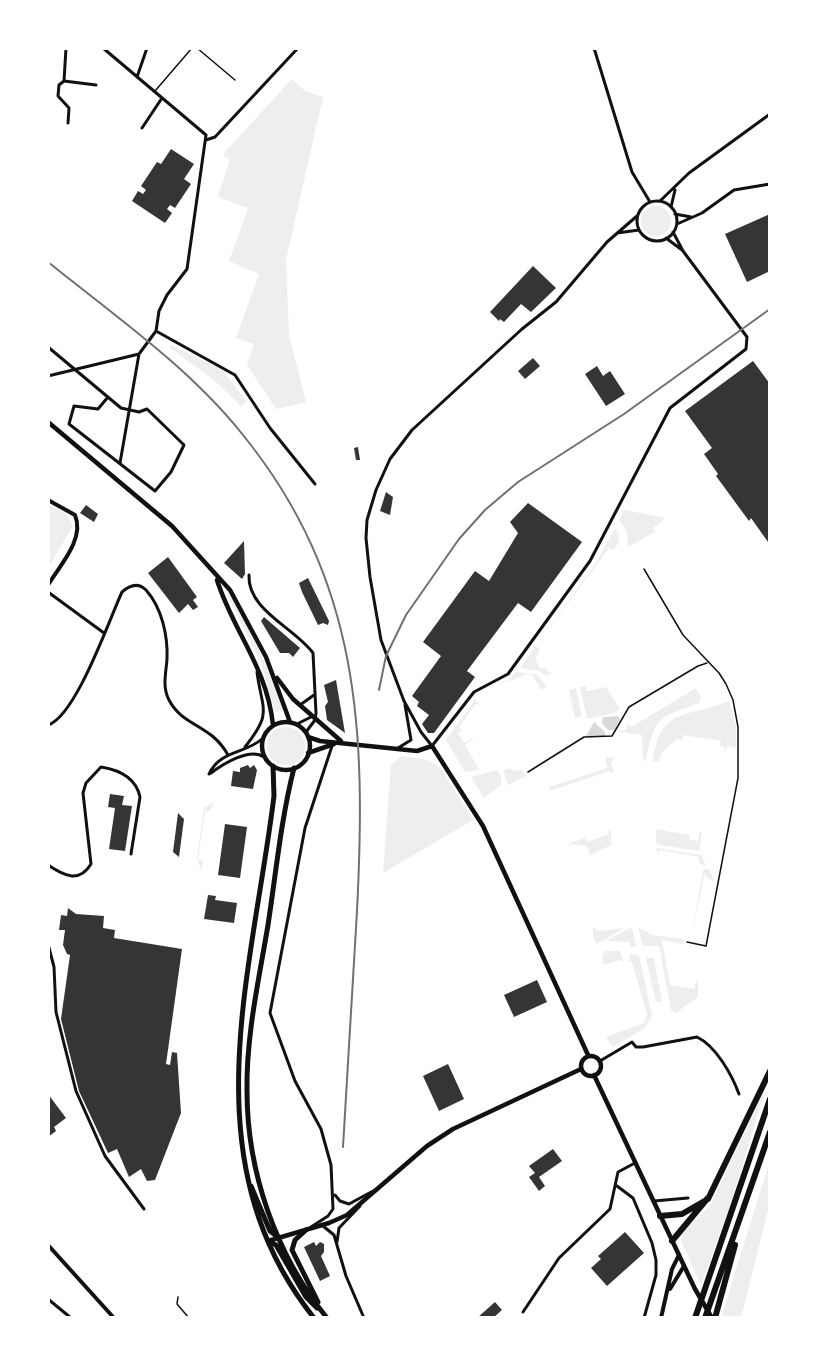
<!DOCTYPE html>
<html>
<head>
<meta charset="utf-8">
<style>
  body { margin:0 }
  #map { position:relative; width:818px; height:1366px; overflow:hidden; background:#fff; font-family:Bitter,serif }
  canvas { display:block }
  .frame { position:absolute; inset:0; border:50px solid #fff; pointer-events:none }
</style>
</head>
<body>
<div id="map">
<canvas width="818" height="1366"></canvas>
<div class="frame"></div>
</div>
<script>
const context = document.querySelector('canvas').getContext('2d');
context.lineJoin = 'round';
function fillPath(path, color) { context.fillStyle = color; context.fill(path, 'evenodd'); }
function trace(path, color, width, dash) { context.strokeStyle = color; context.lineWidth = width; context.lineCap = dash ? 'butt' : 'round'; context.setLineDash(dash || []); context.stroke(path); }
const green = new Path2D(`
  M292,79L305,91L323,97L286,260L289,335L306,402L276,409L247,365L254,344L236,338L259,274L229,261L248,208L218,197L230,159L223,156L225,152Z
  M641 221a15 15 0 1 1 30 0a15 15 0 1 1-30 0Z
  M171,345L221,369L247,401L241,406L215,381L169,347Z
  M48,505L66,513L73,526L51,563L48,561Z
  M624,510L666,518L653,528L655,532L628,547L627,532L619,520Z
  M615,528L619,534V542L613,551L609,548L536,646L540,650L535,659L541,669L545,667L549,673L552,671L551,674L546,676L539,671L520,668L596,563Z
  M226,593C239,599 279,693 283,711L275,712L261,663Z
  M516,672L537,675L547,686L541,690L533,676L527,674L494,687L508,680Z
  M586,686L587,691L606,687L620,709L614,713L587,719L580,687Z
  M576,688L582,717L575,718L569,690Z
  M696,688L701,697L699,703C659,718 655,715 646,760L643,761L642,735L617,731L626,730L628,723L631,727Z
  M475,700L480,705L476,704L459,727L462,730L458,733L464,743L478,735L465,745L479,769L465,772L446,740Z
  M729,701L736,726V748L727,746L723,757L725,747L720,746L721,741L683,735L682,740L677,739L662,752L659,762H653C659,706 689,718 729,701Z
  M267 746a19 19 0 1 1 38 0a19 19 0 1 1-38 0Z
  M401,756L425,759L440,767L473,820L383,873L391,765Z
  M605,757L614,758L611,764L614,772L611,773L610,771L549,791L550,787L607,768Z
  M509,768L515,771L522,770L526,776L508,785L503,771Z
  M497,770L501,776V785L484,798L471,777Z
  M214,802L210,811H205L198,859L203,861L201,871L197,858L204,807Z
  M611,829V845L590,855L587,846L567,844L585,838L587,842L609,834L608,830Z
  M656,829L690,835L689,840L698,841L700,832L702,833L699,851L660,845L656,843Z
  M656,848L701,855L706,866L699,863V857L660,850L658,855Z
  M703,869L710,870L714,882L704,875L691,940Z
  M593,927L599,931L625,928L597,944L593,938Z
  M632,927L636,946L630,947V942L605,941Z
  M638,927L652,935L684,939L683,944L662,940L670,985L694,989L696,981H698V997L676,1013L671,1010L659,946H643Z
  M605,951H620L624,964L621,960L604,965L602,956Z
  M630,954L639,955L652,1016L645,1028L613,1047L606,1037L644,1023L647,1015L632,962H629Z
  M646,958H654L662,1002H656Z
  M767,1085L729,1208L701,1285L681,1241L682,1232L710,1206Z
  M770,1160V1202L741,1318H721Z`);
const water = new Path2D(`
  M618,716L620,719L614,730H608L602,723L603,717Z
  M594,722L605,732V736H586Z`);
const building = new Path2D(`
  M171,149L194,164L184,179L191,184L175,208L170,205L167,209L172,213L165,223L132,201L138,191L143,194L146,190L141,186L157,162L161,164Z
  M770,214V271L747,282L725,234Z
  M533,266L556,288L531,312L521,304L504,322L500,319L499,321L490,312Z
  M533,358L540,366L525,379L518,371Z
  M753,361L770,384L768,542L751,518L749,521L716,476L718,474L704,454L712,448L685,411Z
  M597,366L603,376L610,371L625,394L606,406L585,374Z
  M358,447L360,460H356L354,448Z
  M386,492L393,497L390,515L380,511Z
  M528,503L582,542L531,612L518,603L467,671L475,677L434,733H428L422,724L429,715L417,706L419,702L412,696L441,656L423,642L475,571L489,581L518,533L510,522Z
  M86,505L98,514L94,522L80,513Z
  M244,541L245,574L242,579L224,563Z
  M168,557L197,597L193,600L198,607L193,610L188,604L179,613L148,573Z
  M308,578L329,621L328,625L323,623L318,625L302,592L299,583Z
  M264,617L300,648L293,657L289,653H280L261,621Z
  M336,680L345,733L327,720L325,706L328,702L324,685Z
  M248,765L250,768L254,765L257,770L253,789L231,786L233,771L240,772V768Z
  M110,794L124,796L122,805L132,806L125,851L109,849L115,808L108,807Z
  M178,813L184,819L179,857L173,852Z
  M225,824L247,827L240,878L218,875Z
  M208,895L216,896L215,900L237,903L234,923L204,919Z
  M68,908L76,914L104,916L103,928L115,930L114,938L182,949L166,1064L170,1065L172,1052L177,1053L181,1113L155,1180L147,1181L141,1169L129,1177L117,1149L108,1153L79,1091L61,1019L70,955L67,954L63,945L65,930H59L61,915L67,916Z
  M537,980L547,1002L514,1017L504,995Z
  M448,1064L464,1099L439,1111L423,1076Z
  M48,1094L66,1118L54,1127L56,1131L48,1137Z
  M553,1149L562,1161L539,1177L545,1186L539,1191L529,1177L535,1173L529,1166Z
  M625,1232L644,1253L607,1286L591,1268L601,1259L598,1256Z
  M314,1242L316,1246L320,1242L324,1244V1252L321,1256L330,1276L320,1281L304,1247Z
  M495,1302L502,1310L493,1318H477Z`);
const path = new Path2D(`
  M644,569L683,635L719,673L726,684L733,700L738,727V778L706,946L687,942
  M528,772L584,737L612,736L629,707L698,666L707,663`);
const service = new Path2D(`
  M197,48L235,80
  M155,91L192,48
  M178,1297L177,1304L189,1318`);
const minor = new Path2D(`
  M66,48L64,81L59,85L58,96L69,108L68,123
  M594,48L632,172L650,202
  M137,77L147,48
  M64,81L96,85
  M142,128L162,98
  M206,140L215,137L298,48
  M660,201L689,173L770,114
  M637 221a20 20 0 1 1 40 0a20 20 0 1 1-40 0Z
  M671,207L675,190
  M675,214L691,217
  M637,216L607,242L556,302L522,329L412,430L390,459L376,490L367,520L366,538L370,577L381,640L404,701L421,732L432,746L474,692L508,674L590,561L670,408L746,349L747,337L683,251L673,232
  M677,224L702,213L734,190L770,184
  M617,233L639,230
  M666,238L682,250
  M156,331L235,375L270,428L315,484
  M48,347L121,408L139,412L147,409L184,445L171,472L155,491L69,424L74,406L98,409L108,397
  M48,376L139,354L156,331L159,311L167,295L187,269L206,135L103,48
  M120,463L139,354
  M249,575C247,610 295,628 313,653L316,713L315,720L306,732
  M48,592L104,633
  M300,705L314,695
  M297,724L313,716
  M48,725C76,716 109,620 122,592C130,585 138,582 146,590C162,608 168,636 167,659C166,673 162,687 169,700C183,727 211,724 228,755
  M245,747C273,712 262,711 257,672
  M398,748L411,740L405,705
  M211,773C223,764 250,747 264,757
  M209,774C220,750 245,754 262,739
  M48,865C63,875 79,884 91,864L83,793L86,783L101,767C120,770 136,778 140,797L131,854
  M48,944L54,967L56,1012L76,1091L105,1156L144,1209
  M600,1061L632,1042L636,1047H643L697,1037C716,1046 732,1075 739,1094
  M617,1186L633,1198L652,1243L656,1260V1275L644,1318
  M335,1195L340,1201L349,1204L373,1191
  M654,1201L688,1198
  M323,1226L334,1235L346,1276L364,1318
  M311,1227L328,1216L333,1209L331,1165L321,1129L295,1081L270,1013L305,828L332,746
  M337,1242L339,1228L360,1206
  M48,1299L71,1318
  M523,1312L559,1258L610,1209L618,1172L635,1163`);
const tertiary = new Path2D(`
  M48,500L75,515C85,539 60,565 48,585
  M48,1245L114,1318
  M670,1289L684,1266
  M661,1318L672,1269L679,1255`);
const secondary = new Path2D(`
  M48,422L172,526L230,590L266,657L290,722
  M217,580C233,631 267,667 273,725
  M277,678L293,699L341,741
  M262 746a24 24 0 1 1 48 0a24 24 0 1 1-48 0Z
  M308,737L320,741L417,751L432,746L483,826L588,1055
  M308,753L334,744
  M581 1066a10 10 0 1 1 20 0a10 10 0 1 1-20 0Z
  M594,1075L695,1289L712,1318
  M268,1241L329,1223L347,1215L427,1146L453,1129L581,1069`);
const primary = new Path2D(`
  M273,766L274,796C252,975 189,1161 314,1318
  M294,768C281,819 276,873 268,925C259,979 246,1036 247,1091C247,1172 276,1255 327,1318
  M251,1186L270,1231L279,1238
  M306,1230L295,1240L292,1250L318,1302
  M268,1241L276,1245L306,1297L317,1308`);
const motorway = new Path2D(`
  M660,1216L682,1214L708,1199L770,1071
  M672,1241L707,1199
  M695,1318L770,1099
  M705,1318L770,1132
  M715,1318L735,1245`);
const rail = new Path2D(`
  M48,262C115,316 189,367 243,435C361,581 366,732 357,911C353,989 348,1068 343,1147
  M379,690L386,656L406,615L459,539L485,510L518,482L624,414L770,309`);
fillPath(green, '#eee');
fillPath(water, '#d9d9d9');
fillPath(building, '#353535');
trace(path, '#111', 1.5);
trace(service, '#111', 1.5);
trace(minor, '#111', 3);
trace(tertiary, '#111', 4);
trace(secondary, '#111', 4.5);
trace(primary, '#111', 5);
trace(motorway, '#111', 6);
trace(rail, '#707070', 2);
</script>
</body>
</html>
